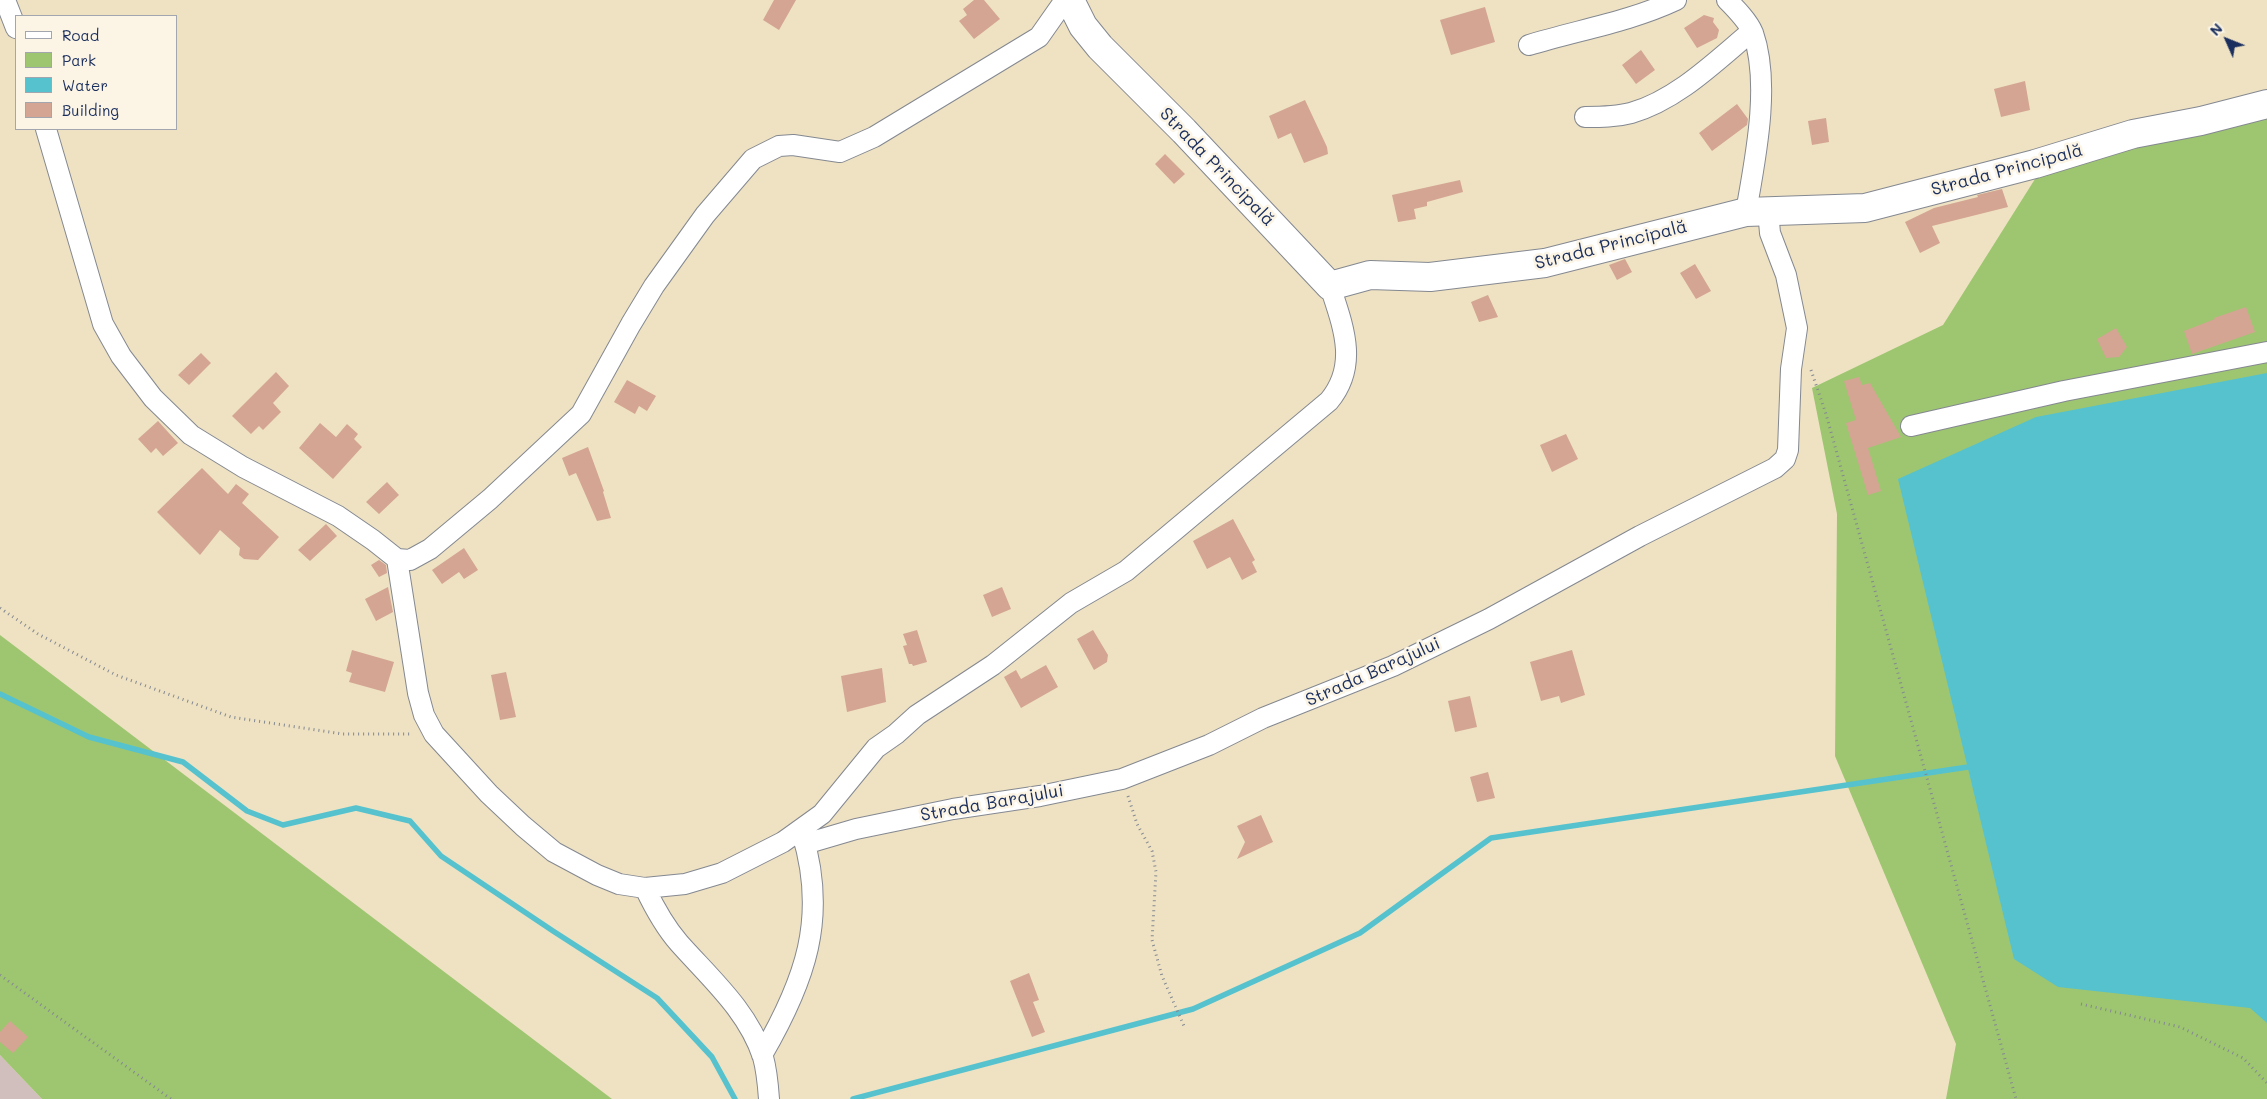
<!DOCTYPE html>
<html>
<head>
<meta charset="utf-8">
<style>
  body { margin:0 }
  #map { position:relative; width:2267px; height:1099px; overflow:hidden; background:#eee2c3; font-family:Mali,sans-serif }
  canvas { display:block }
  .legend { position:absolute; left:15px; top:15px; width:162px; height:115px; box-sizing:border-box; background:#fcf5e5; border:1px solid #a2a6af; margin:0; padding:6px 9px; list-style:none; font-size:15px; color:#1b2f5e }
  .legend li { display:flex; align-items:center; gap:10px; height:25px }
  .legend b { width:25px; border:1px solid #a2a6af }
  .north { position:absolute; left:2202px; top:15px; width:50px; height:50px; -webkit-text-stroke:4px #fcf5e5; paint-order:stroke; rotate:314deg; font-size:14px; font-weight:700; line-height:20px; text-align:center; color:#1b2f5e }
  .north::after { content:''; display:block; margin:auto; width:18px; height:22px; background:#1b2f5e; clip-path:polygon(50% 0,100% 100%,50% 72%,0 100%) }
</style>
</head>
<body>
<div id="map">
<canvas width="2267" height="1099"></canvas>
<ul class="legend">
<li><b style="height:6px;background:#fff"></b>Road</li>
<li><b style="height:14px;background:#9ec671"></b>Park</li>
<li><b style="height:14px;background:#55c2ce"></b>Water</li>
<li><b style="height:14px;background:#d4a592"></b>Building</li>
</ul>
<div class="north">N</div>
</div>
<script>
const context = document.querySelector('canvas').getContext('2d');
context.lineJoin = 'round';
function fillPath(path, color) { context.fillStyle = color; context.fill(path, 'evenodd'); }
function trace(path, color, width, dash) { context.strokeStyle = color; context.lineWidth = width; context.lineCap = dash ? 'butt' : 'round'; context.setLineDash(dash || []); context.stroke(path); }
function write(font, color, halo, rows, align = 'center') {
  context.font = font + ' Mali,sans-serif'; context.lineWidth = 5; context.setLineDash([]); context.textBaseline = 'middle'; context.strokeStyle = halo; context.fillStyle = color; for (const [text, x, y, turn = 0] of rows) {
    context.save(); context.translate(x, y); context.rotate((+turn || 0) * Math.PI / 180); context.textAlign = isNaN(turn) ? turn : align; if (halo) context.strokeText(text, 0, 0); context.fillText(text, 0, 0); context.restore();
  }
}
const industrial = new Path2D(`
  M0,1055L42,1099H0Z`);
const green = new Path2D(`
  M2267,89V1099H1946L1956,1044L1835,756L1837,514L1812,388L1943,325L2035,179L2210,122Z
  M0,635L612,1099H42L0,1055Z`);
const water = new Path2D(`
  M2267,373V1023L2250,1008L2058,987L2014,959L1898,479L2036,417Z`);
const stream = new Path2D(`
  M0,694L89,737L183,762L247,811L283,825L356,808L410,821L441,856L553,931L657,998L712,1057L735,1099
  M853,1099L1193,1009L1360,933L1491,838L1968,767`);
const building = new Path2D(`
  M774,0H796L779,30L763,20Z
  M974,0H984L1000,19L974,39L959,21L967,15L963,9Z
  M1485,7L1495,42L1451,55L1440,20Z
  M1704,15L1714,18L1713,22L1719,30L1717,38L1697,48L1684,28Z
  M1641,50L1655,70L1636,84L1622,65Z
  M2025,81L2030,110L2001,117L1994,89Z
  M1305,100L1327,147L1328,154L1304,163L1291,133L1278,139L1269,116Z
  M1737,104L1748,119L1747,125L1712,151L1699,133Z
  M1826,118L1829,142L1812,145L1808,121Z
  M1165,154L1185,174L1174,184L1155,164Z
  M1460,180L1463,192L1427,202V206L1414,209L1416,219L1398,222L1392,195Z
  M2002,189L2008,207L1932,226L1940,243L1920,253L1905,222L1934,208L1978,197L1977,195Z
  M1625,259L1632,272L1617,280L1609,265Z
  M1695,264L1711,291L1696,299L1680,273Z
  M1488,295L1498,317L1479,322L1471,302Z
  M2246,307L2255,332L2192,354L2184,331L2215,319L2214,318Z
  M2116,328L2127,347L2119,357L2106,358L2097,339Z
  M201,353L211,363L189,385L178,375Z
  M276,372L289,386L273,403L281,412L263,430L259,426L251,434L232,416Z
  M1859,377L1862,385L1870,383L1901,437L1868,448L1881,491L1868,495L1846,423L1856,420L1844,381Z
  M627,380L656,396L647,411L639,406L635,414L614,402Z
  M158,421L178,443L163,456L156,448L151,453L138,439Z
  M320,423L336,437L347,424L358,434L354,439L362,447L333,479L299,448Z
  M1566,434L1578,459L1552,472L1540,445Z
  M588,447L604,491L603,492L611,518L597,521L576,473L569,476L562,458Z
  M202,468L228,494L236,484L249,494L242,503L279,537L258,560L244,559L239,555L240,548L220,530L200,555L157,512Z
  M387,482L399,495L379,514L366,502Z
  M1233,519L1255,560L1252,562L1257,572L1242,580L1230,557L1207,569L1193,541Z
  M326,524L337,536L310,561L298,550Z
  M464,548L478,570L464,579L459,572L442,584L432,570Z
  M379,560L386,565L387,573L379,577L371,565Z
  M388,587L393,612L376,621L365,599Z
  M1002,587L1011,609L992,617L983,595Z
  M917,630L927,662L913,666L912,664H909L903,646L907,645L903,634Z
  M1093,630L1108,655L1107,662L1094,670L1077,639Z
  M352,650L394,662L385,692L349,682L352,673L346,671Z
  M1572,650L1585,695L1561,703L1559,696L1541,701L1530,662Z
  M1046,665L1058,687L1021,708L1004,677L1016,670L1021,679Z
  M882,668L886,702L847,712L841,676Z
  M506,672L516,717L500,720L491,675Z
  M1470,696L1477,727L1455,732L1448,701Z
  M1488,772L1495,798L1477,802L1470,777Z
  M1261,815L1273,842L1237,859L1245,842L1237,826Z
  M1029,973L1039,1000L1033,1002L1045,1032L1032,1037L1010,981Z
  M10,1021L28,1037L13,1053L0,1042V1032Z`);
const path = new Path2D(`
  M1811,370L1826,414L2016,1099
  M0,608L38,634L116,675L231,717L343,734H412
  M1128,796L1137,824L1152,851L1156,872L1152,940L1162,976L1184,1026
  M0,975L171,1099
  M2081,1004L2180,1027L2243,1058L2267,1083`);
const street = new Path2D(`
  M5,0L16,28
  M1727,0C1736,9 1748,21 1753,33C1771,84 1755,160 1746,212
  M1529,45C1578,30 1629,22 1676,0
  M1585,117C1601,117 1616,117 1631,113C1677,100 1716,61 1752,31
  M46,129L103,324L121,356L153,398L191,435L243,467L338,516L373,540L397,559L410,560L430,549L490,499L581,414L631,324L654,286L705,215L753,159L779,146L793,145L840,152L874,137L1039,37L1065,0
  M1911,426L2064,391L2267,352
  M397,559L418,693L424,715L434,734L489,794L523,826L554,852L597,875L619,884L645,888L685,884L722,873L783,842L822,814L876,748L896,734L917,715L993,665L1071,603L1126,571L1329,401C1359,365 1343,326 1330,286
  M805,844L856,829L953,809L1040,796L1122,779L1209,745L1263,718L1393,666L1489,619L1640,536L1775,468L1785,459L1788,450L1791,369L1797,328L1786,275L1770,233L1768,210
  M645,888C654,907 665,927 679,943C711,979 748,1011 763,1057C767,1071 768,1085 769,1099
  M762,1055C805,981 828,918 802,833`);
const secondary = new Path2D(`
  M1070,0L1083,26L1100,47L1184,131L1330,286L1370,275L1430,277L1545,263L1746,212L1865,208L2035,164L2133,134L2201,121L2267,104`);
const streetNames = [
  ["Strada Principală",1217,167,46],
  ["Strada Principală",2007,170,-15],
  ["Strada Principală",1611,245,-14],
  ["Strada Barajului",1373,672,-24],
  ["Strada Barajului",992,803,-10]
];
fillPath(industrial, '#d1bfbd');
fillPath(green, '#9ec671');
fillPath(water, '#55c2ce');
trace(stream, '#55c2ce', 5.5);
fillPath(building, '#d4a592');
trace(street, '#848890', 22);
trace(secondary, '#848890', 30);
trace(path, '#848890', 3, [1, 4]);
trace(street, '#fff', 20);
trace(secondary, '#fff', 28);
write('18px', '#1b2f5e', '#fcf5e5', streetNames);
</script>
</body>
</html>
